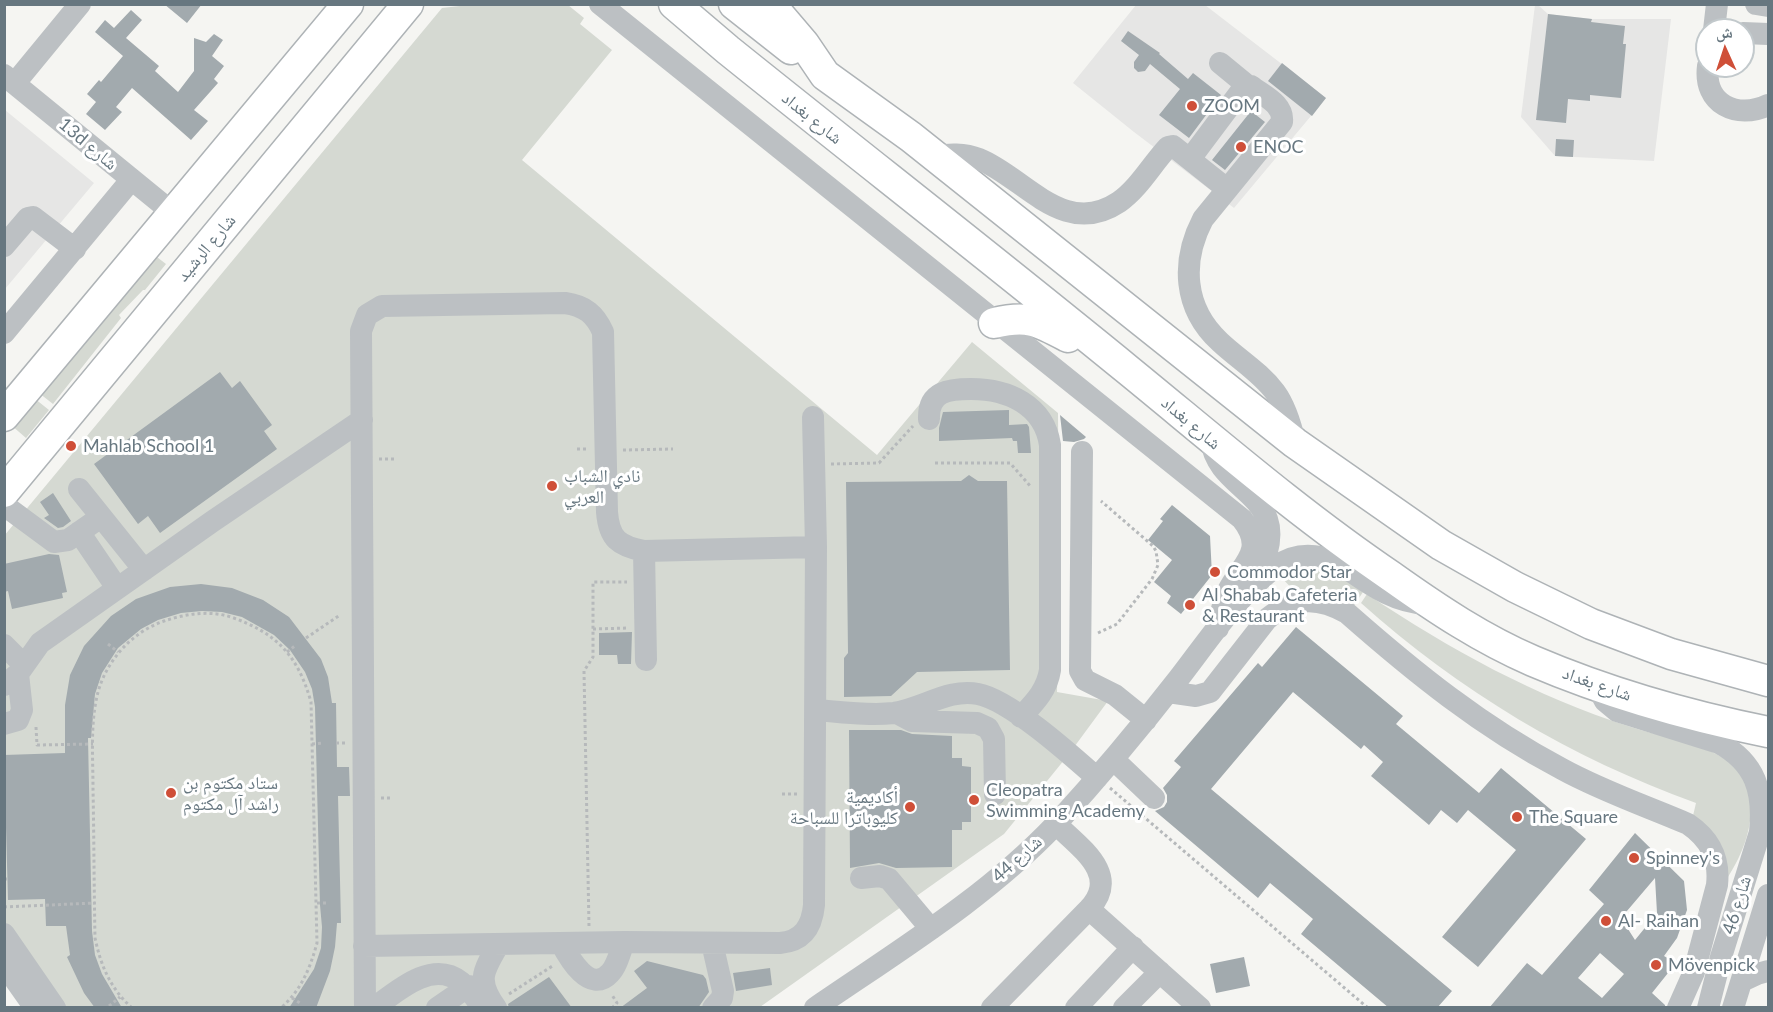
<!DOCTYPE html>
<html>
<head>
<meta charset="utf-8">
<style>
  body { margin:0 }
  #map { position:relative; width:1773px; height:1012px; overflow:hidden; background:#f5f5f2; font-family:Lato,"Noto Naskh Arabic",sans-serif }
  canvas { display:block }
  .frame { position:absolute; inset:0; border:6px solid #677780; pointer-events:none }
  .north { position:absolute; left:1695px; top:18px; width:60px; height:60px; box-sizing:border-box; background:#fff; border:2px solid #c2c9cc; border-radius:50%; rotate:357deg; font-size:16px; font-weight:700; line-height:24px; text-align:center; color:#677780 }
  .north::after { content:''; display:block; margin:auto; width:21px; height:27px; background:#cf4f38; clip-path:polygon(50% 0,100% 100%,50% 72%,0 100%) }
</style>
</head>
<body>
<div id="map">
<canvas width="1773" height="1012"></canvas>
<div class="frame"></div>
<div class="north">ش</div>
</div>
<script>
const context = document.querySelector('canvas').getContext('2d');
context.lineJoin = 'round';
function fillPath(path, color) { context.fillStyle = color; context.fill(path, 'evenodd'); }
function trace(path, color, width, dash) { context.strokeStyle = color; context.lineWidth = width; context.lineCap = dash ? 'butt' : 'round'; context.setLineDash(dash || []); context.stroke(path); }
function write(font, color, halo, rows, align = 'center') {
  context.font = font + ' Lato,"Noto Naskh Arabic",sans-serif'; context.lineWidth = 6; context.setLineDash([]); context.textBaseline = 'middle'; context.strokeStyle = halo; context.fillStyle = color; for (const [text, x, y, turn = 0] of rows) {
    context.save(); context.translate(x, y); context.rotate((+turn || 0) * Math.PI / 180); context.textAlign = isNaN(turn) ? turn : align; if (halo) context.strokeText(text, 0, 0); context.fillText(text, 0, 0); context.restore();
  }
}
const built = new Path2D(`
  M1136,5H1205L1326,98L1234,208L1134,132L1073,83Z
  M1535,5H1538L1548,14L1592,19H1671L1654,161L1555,156L1521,117Z
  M5,110L94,183L5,289Z`);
const green = new Path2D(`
  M477,4L568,5L584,18L580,24L612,50L522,160L877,455L972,342L1058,413L1059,557L1057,692L1108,701L1069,754L1004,834L760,1007H44L5,951L4,536L442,8Z
  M153,254L166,264L145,290H143L119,315L121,318L53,404L39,393Z
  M34,398L49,410L26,438L11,425Z
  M1305,567C1328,567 1344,579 1363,592L1351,610L1299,596L1279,575Z
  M1367,594C1451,650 1534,696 1631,727C1660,737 1722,746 1739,772C1763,808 1746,851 1724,883L1692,820L1696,803C1571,758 1459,691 1361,603Z`);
const building = new Path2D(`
  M164,4H202L187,23Z
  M131,10L142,20L126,38L159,66L155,71L178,92L194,71V38L206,42L214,34L223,40L212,56L224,66L214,79L218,83L194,110L208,121L191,140L132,88L116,107L122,112L105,130L86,114L96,102L87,94L99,80L101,82L123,56L95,32L105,20L114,28Z
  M1548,14L1592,19L1591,22L1625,26L1623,44H1626L1621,98L1590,95V101L1568,99L1566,123L1536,120Z
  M1128,31L1160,53L1159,54L1188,79L1193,73L1221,95L1189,138L1159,115L1180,89L1150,64L1145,71L1138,72L1134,68V62L1139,55L1121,41Z
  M1282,63L1326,98L1312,116L1268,81Z
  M1251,111L1265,122L1225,170L1212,160Z
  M1556,139L1574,140L1573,157L1555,156Z
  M220,372L232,388L240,381L272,425L264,431L277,449L160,533L148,516L138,524L94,464Z
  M1009,410V425L1027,424L1029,427L1031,453H1018L1017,441H1013L1012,438L939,441V428L943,412Z
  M1060,415L1086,437L1084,439L1074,442L1063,441Z
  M969,475L978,481H1007L1010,670L917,672L891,696L844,697V658L848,653L846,482L961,481Z
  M53,493L71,521L63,527L58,528L44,518L49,515L40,502Z
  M1172,505L1210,536L1212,575L1181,614L1167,603L1171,596L1154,582L1172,560L1148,540L1163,521L1160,519Z
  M49,554L59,555L67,592L62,593L63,598L12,609L8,591L4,592V564Z
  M201,584L232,588L263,600L289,617L321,659L328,677L332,703H336L337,767H349L350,796H338L341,923H337L335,947L330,971L316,1008H289L314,969L321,948L322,927L320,905L315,707L312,689L305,672L290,650L274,635L242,617L222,612L202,611L181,613L158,620L141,629L118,648L102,673L95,694L91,738H88L92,931L95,955L102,974L122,1008H95L84,993L67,957L70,955L66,926H46L45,899L8,900L4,755L65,753V705L70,675L84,646L111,616L136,599L170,587Z
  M1296,627L1403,716L1396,724L1479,793L1501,768L1586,839L1478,967L1442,937L1516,850L1468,810L1457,823L1441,810L1429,825L1371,776L1383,762L1364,745L1361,749L1293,692L1211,789L1452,991L1437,1008H1389L1301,934L1313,919L1270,883L1258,898L1155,811L1164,807L1167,802V795L1163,788L1181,767L1174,761L1258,663L1262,667Z
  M632,632L631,664H618L617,655H599V633Z
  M849,730H901L912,734L952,736V758H962V766L971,767V822H962V830H952V867L896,868L879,863L850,868Z
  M1635,833L1684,881L1687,910L1677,938L1664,956L1676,963L1652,993L1665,1005V1008H1489L1527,963L1542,975L1604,904L1589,890ZM1655,878L1657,913L1635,940L1621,918ZM1600,953L1624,974L1602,998L1578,978Z
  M1244,957L1250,986L1216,993L1210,964Z
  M647,961L703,975L706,979L709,992L698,1008H620L647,988L634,971Z
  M770,968L772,985L736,991L733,973Z
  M549,977L572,1008H509L508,1004Z`);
const path = new Path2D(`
  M577,449H587
  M623,450L673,449
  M379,459H395
  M935,463H1010L1031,487
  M831,464L879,463L913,426
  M593,629L629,628
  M1098,633L1117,624L1152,579L1158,565L1156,551L1153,546L1101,501
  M306,638L340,615
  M108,644L118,652
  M287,652L296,645
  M36,727L37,745L93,744
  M336,743H347
  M312,744L324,743
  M1110,788L1368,1008
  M782,794H798
  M381,798H391
  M4,879H7
  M317,903H328
  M4,907L95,903
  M589,926L584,671L593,657V582H627
  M509,994L554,965
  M292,998L300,1003
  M109,1006L120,997
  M132,1008C110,988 101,966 95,938C94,888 94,838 93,788C93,756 90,723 98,692C107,660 132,632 164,621C185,614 209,610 231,617C277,633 298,656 311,702L317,943C310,969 301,990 281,1008
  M612,1008L617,1003L612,995`);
const minor = new Path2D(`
  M600,4L1242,519C1267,551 1242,563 1228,591C1222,602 1221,616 1218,628
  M1756,4L1768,6
  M1714,30L1717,4
  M1743,33L1768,34
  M1220,63L1248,86
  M1708,66C1703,104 1737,120 1768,105
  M4,75L173,213
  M15,83L80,4
  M933,156C949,154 964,153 979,159C1024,177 1064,239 1119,202C1139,188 1152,164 1168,147L1173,146L1227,189
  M1190,159L1244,87L1251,86C1264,96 1284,104 1282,122L1203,219C1181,261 1183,308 1220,342C1238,359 1260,372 1275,392C1286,407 1291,425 1295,443
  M4,246L28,218L33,217L75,249
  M4,333L131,180
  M929,419C928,391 949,389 971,389C1008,389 1044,405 1050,445V670C1047,690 1035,702 1021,717
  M1211,440C1218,496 1299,492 1258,575
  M1082,452L1080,671L1085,680L1115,695L1146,720
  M79,489L144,570
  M4,505L54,542L68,540L101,517
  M79,532L117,588
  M644,551L646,660
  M4,645L24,665
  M4,685L18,674L40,643L213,521L362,420
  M1597,686L1605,701L1617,711L1719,743C1756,763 1764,792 1760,832L1721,957L1708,1008
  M1168,692L1196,696L1210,692L1267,619C1293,597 1317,596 1347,613C1414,672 1482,727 1562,769C1602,791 1646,806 1688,824C1710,839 1720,858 1717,885L1694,972L1678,1008
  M816,710C842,712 869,716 894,713C922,709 949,688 978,694C1010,700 1071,755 1097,778
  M897,713L912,721L977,723L988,728L994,739L995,794
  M4,724L18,720L22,710L18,674
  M1113,759L1154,798
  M861,878L880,876L889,879L931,929
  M1089,909L1200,1008
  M4,934L55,1008
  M561,943C569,958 590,995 610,973C617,966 620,952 624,942
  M712,943L723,991L722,998L713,1008
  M364,946L624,942L780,943C803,941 812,926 814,905L816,547L813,417
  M4,964L35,1008
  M1742,981L1757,974L1768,971
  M365,1008L361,331L367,315L382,306L565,303C585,306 595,314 603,332L607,512C609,539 619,546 644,551L816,547
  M374,1008C397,991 432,959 461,982C470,989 476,999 482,1008
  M437,1008L469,986L480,988
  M496,1008C476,980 483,971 499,944
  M815,1008C898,951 987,897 1056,824C1099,777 1140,728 1179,678C1207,642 1240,592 1277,566C1296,552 1317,554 1337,562C1366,581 1390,602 1427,604
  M992,1008L1089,909C1121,874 1080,848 1056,824
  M1076,1008L1133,947
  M1124,1008L1160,972
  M1733,1008L1768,895`);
const major = new Path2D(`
  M674,4L728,50C861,157 996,262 1128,370C1215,441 1299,514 1392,577C1437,609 1482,639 1533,661C1608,693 1689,716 1768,732
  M734,4L791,49
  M770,4L804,44L825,75L911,137L1295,443L1441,545L1515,587L1591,624L1671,654L1768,681
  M994,323C1028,315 1038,321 1068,337
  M4,416L348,4
  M4,492L408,4`);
const markers = [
  [1192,106,6,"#cf4f38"],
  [1241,147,6,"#cf4f38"],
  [71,446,6,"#cf4f38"],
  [552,486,6,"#cf4f38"],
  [1215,572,6,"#cf4f38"],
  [1190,605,6,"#cf4f38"],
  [171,793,6,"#cf4f38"],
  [974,800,6,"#cf4f38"],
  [910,807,6,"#cf4f38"],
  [1517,817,6,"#cf4f38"],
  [1634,858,6,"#cf4f38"],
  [1606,921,6,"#cf4f38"],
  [1656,965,6,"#cf4f38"]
];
const poiNames = [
  ["ZOOM",1204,106],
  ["ENOC",1253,147],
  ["Mahlab School 1",83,446],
  ["نادي الشباب",564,476],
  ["العربي",564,497],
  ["Commodor Star",1227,572],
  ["Al Shabab Cafeteria",1202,595],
  ["& Restaurant",1202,616],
  ["ستاد مكتوم بن",183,783],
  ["راشد آل مكتوم",183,804],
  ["Cleopatra",986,790],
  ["Swimming Academy",986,811],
  ["أكاديمية",898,797,"right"],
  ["كليوباترا للسباحة",898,818,"right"],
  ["The Square",1529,817],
  ["Spinney's",1646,858],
  ["Al- Raihan",1618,921],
  ["Mövenpick",1668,965]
];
const streetNames = [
  ["شارع بغداد",812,118,39],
  ["13d شارع",88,144,40],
  ["شارع الرشيد",206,248,-50],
  ["شارع بغداد",1191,423,40],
  ["شارع بغداد",1597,684,19],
  ["شارع 44",1017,859,-42],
  ["شارع 46",1737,905,-73]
];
fillPath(built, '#e6e6e5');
fillPath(green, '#d5d9d2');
fillPath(building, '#a2aaae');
trace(major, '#aeb3b6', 33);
trace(path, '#b6b9bb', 3, [3, 3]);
trace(minor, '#bcc0c3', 22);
trace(major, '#fff', 30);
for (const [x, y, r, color] of markers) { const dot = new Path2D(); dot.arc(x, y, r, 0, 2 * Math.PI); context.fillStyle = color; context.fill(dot); trace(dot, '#fff', 2); }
write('18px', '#677780', '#fff', poiNames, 'left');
write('18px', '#677780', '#fff', streetNames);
</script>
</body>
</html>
